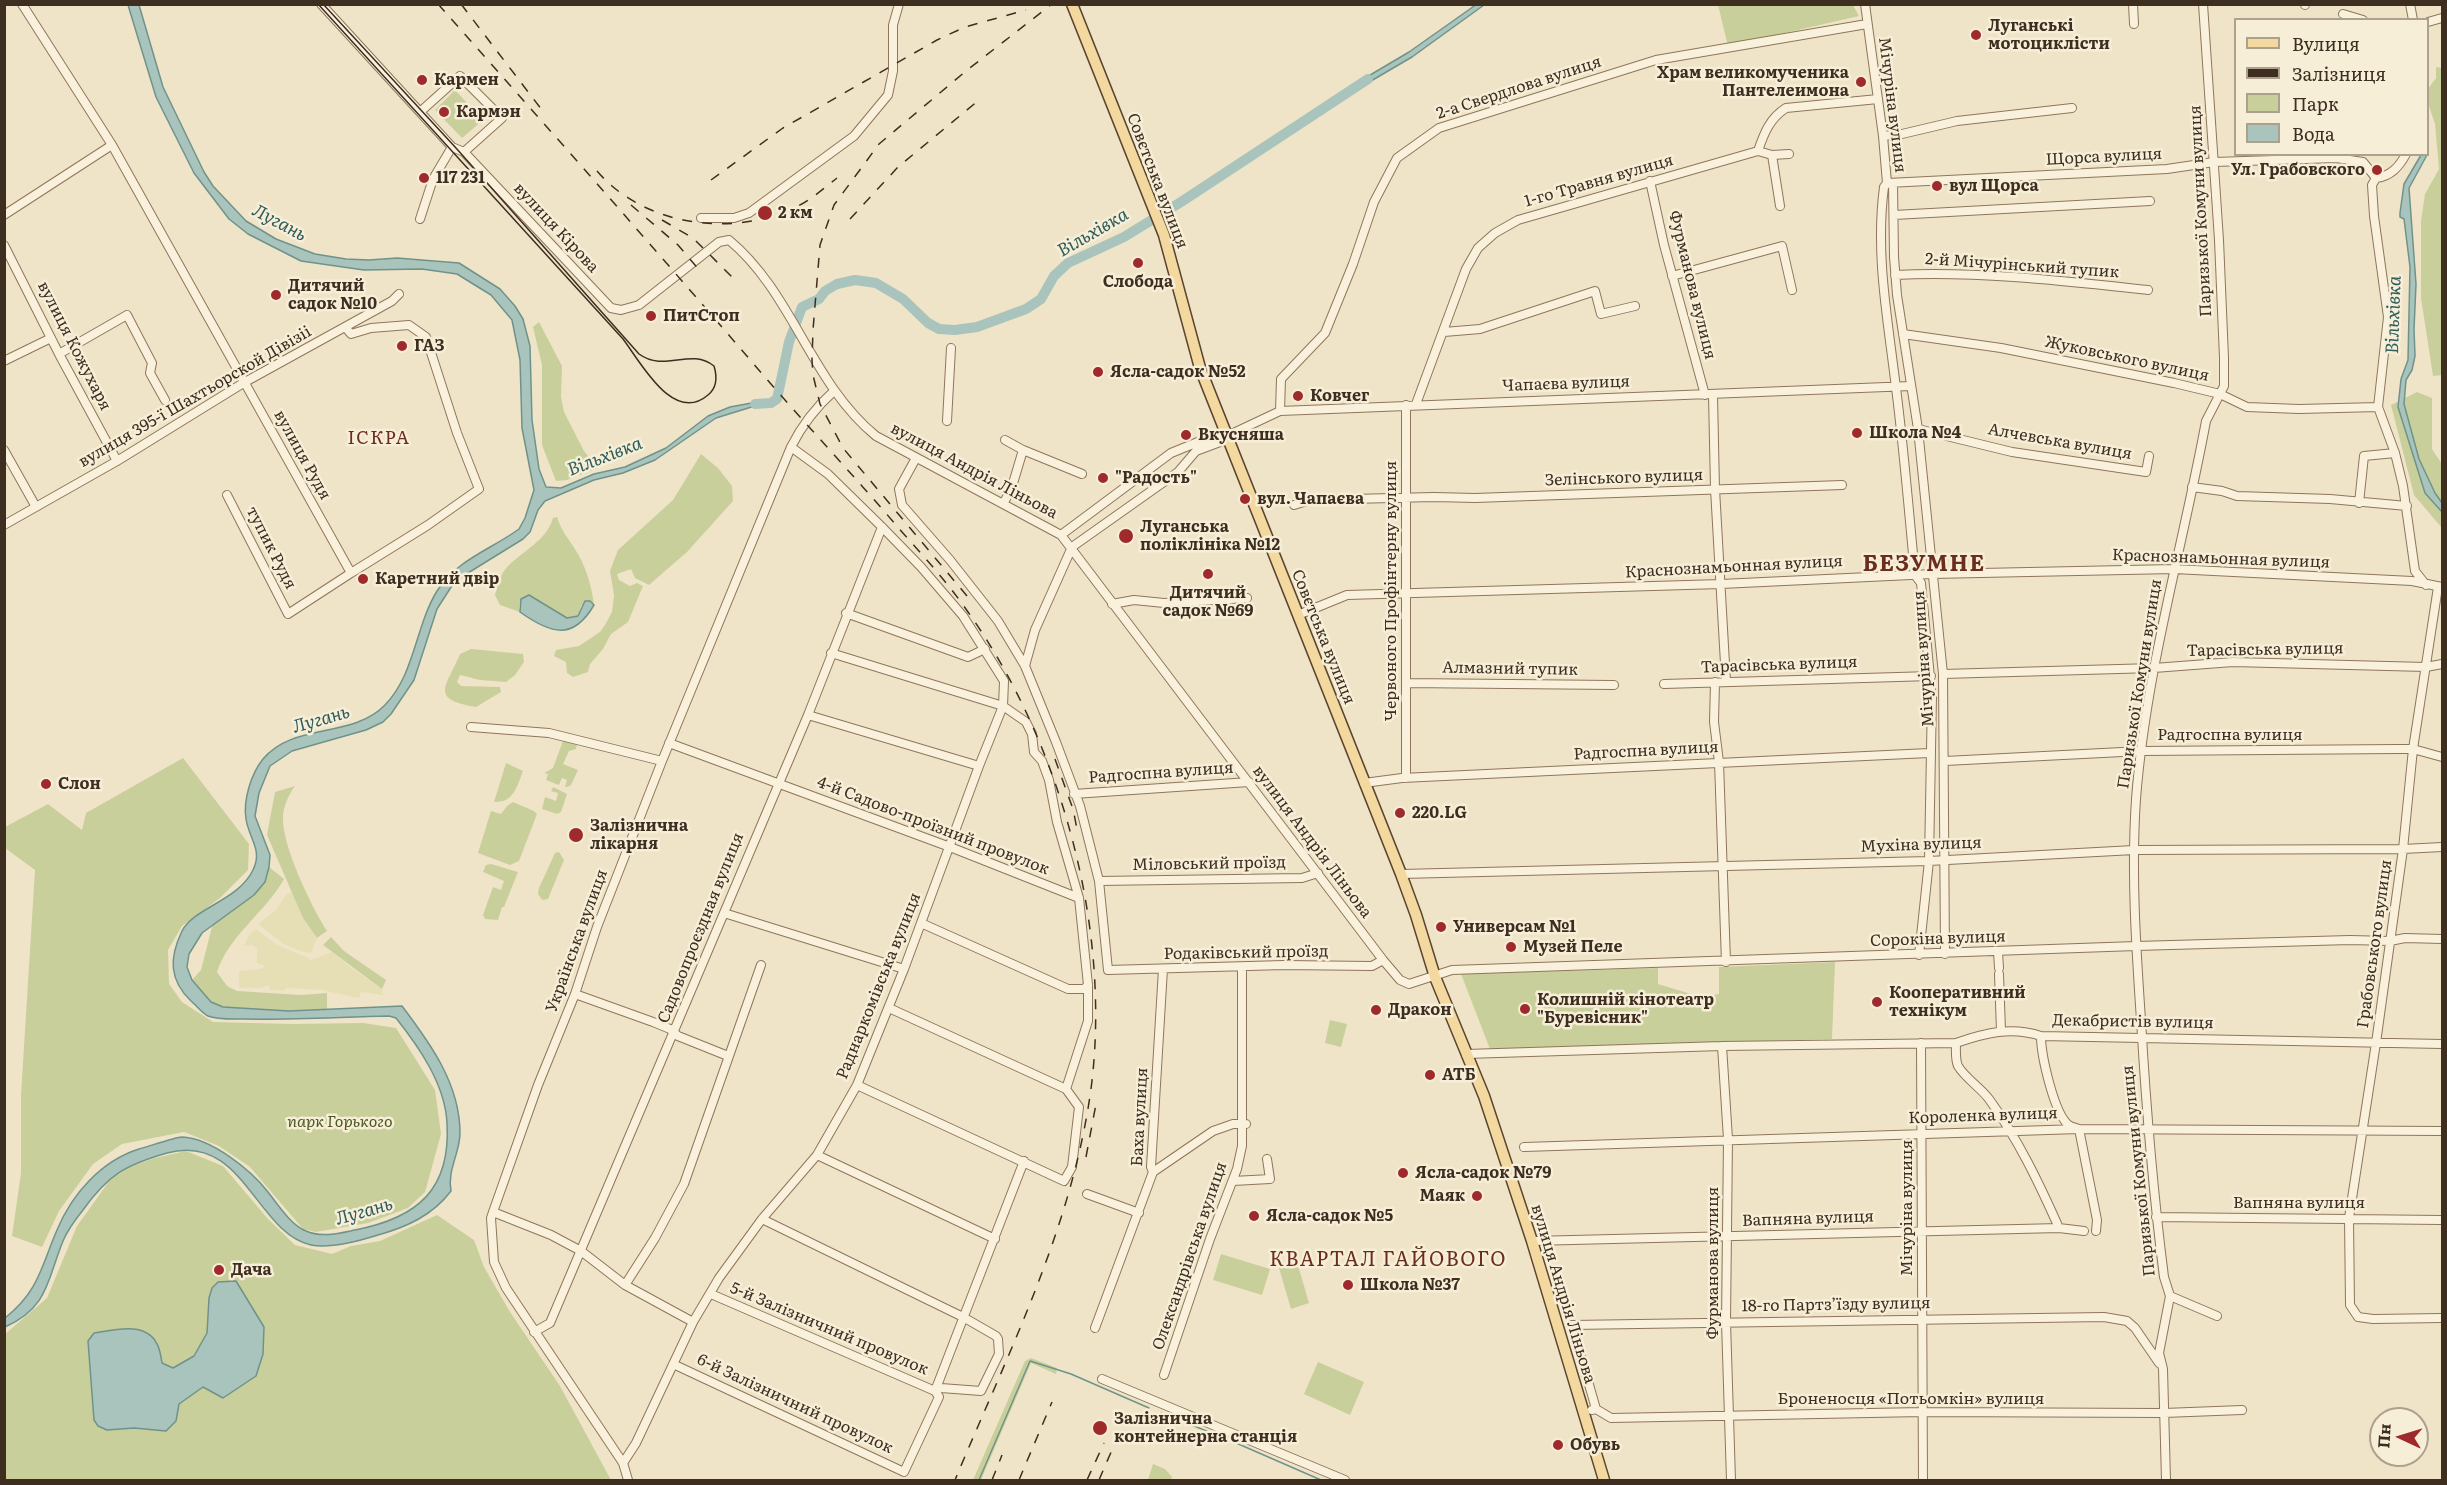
<!DOCTYPE html>
<html>
<head>
<meta charset="utf-8">
<style>
  body { margin:0 }
  #map { position:relative; width:2447px; height:1485px; overflow:hidden; background:#f0e4c8; font-family:Literata,serif }
  canvas { display:block }
  .frame { position:absolute; inset:0; border:6px solid #3d2e20; pointer-events:none }
  .legend { position:absolute; left:2234px; top:18px; width:195px; height:138px; box-sizing:border-box; background:#f7eed8; border:2px solid #ada18e; margin:0; padding:8px 10px; list-style:none; font-size:18px; color:#3d2e20 }
  .legend li { display:flex; align-items:center; gap:12px; height:30px }
  .legend b { width:30px; border:2px solid #ada18e }
  .north { position:absolute; left:2369px; top:1407px; width:60px; height:60px; box-sizing:border-box; background:#f7eed8; border:2px solid #ada18e; border-radius:50%; rotate:274deg; font-size:16px; font-weight:700; line-height:24px; text-align:center; color:#3d2e20 }
  .north::after { content:''; display:block; margin:auto; width:21px; height:27px; background:#9e2a2b; clip-path:polygon(50% 0,100% 100%,50% 72%,0 100%) }
</style>
</head>
<body>
<div id="map">
<canvas width="2447" height="1485"></canvas>
<div class="frame"></div>
<ul class="legend">
<li><b style="height:8px;background:#f3d9a0"></b>Вулиця</li>
<li><b style="height:8px;background:#3d2e20"></b>Залізниця</li>
<li><b style="height:16px;background:#c9cf9b"></b>Парк</li>
<li><b style="height:16px;background:#a9c4bc"></b>Вода</li>
</ul>
<div class="north">Пн</div>
</div>
<script>
const context = document.querySelector('canvas').getContext('2d');
context.lineJoin = 'round';
function fillPath(path, color) { context.fillStyle = color; context.fill(path, 'evenodd'); }
function trace(path, color, width, dash) { context.strokeStyle = color; context.lineWidth = width; context.lineCap = dash ? 'butt' : 'round'; context.setLineDash(dash || []); context.stroke(path); }
function write(font, color, halo, rows, align = 'center') {
  context.font = font + ' Literata,serif'; context.lineWidth = 5; context.setLineDash([]); context.textBaseline = 'middle'; context.strokeStyle = halo; context.fillStyle = color; for (const [text, x, y, turn = 0] of rows) {
    context.save(); context.translate(x, y); context.rotate((+turn || 0) * Math.PI / 180); context.textAlign = isNaN(turn) ? turn : align; if (halo) context.strokeText(text, 0, 0); context.fillText(text, 0, 0); context.restore();
  }
}
const farmland = new Path2D(`
  M292,892L303,918L317,938L311,953L300,951L284,944L258,924L276,910L286,895Z
  M256,929L277,945L309,958V961L332,952L353,969L382,989L383,995L361,992L359,998L322,990L287,988L283,991L270,990L268,985L261,988H239V971L261,969L265,966L257,963V949L253,945L244,946L249,935Z`);
const green = new Path2D(`
  M1718,5H1853L1859,16L1728,46Z
  M2436,67L2442,68V375L2433,376L2421,298V221L2425,194L2439,169L2435,124L2428,103V89L2436,78Z
  M455,90L483,120L462,138L435,110Z
  M539,322L562,366L561,397L564,412L584,451L598,468L567,480L556,481L542,445V365L533,327Z
  M2417,392L2432,398V449L2442,464V528L2414,495L2391,405Z
  M701,454L718,468L732,486L733,501L687,552L649,585L635,578L631,569L617,574L619,580L630,586L637,583L643,586L628,622L611,634L603,649L590,664L588,672L573,677L567,673L566,662L554,656L556,650L579,646L600,632L605,625L612,612L614,595L610,571L618,550L673,500Z
  M557,517C562,533 570,540 578,554C587,570 592,588 594,605L590,601L581,606L579,616L567,618L533,597L519,606L520,612L500,605L495,595C498,585 500,574 508,566C523,551 547,540 553,518Z
  M471,649L523,654L524,662L515,675L506,682L480,680L460,675L457,682L461,686L500,687L501,692L476,707C428,699 447,686 460,654Z
  M563,741L577,744L576,749L569,751L563,764L578,770L571,785L567,787H565L567,780L562,778L559,785L546,780L548,774L544,773L553,768Z
  M183,758L249,844L248,870L220,898L182,926L168,950L169,984L182,1002L213,1022L292,1024L363,1023L396,1028L435,1090L441,1134L425,1192L408,1208L368,1223L316,1232L303,1229L250,1167L219,1146L184,1132L122,1144L93,1164L59,1211L42,1247L12,1236L21,1173V1095L35,870L5,848V827L48,804L82,830L86,813Z
  M506,763L523,771C517,786 514,803 494,802Z
  M295,786C289,794 283,807 283,817C282,846 311,906 327,931L317,938L303,918L267,835L275,792Z
  M553,787L567,794L561,812L557,814L542,809L545,797L556,801L558,793L551,791Z
  M513,802L534,811L537,814L519,861L510,865L478,853L491,811L501,814L507,806Z
  M559,852L564,860L548,899L542,900L538,894L539,888L555,853Z
  M491,864L518,872L504,907H502L498,920L485,919L483,915L493,887L501,890L504,881L483,872L486,865Z
  M269,867L284,879C265,913 229,935 217,972L227,986L237,991L301,995L327,993V1009C302,1011 229,1015 210,1002C203,996 197,987 192,980L201,970L213,923L265,882Z
  M331,937L344,951L386,980L382,989L323,945Z
  M1835,962L1832,1039L1490,1049L1461,974L1658,968V984L1701,997L1719,994V967Z
  M1330,1020L1347,1024L1341,1047L1325,1043Z
  M186,1151L223,1166L268,1219L295,1245L332,1254L351,1246L380,1241L437,1215L474,1240L484,1267L510,1312L560,1386L611,1480H5L4,1335L47,1298L77,1226L110,1180L129,1167L155,1158Z
  M1221,1254L1270,1269L1262,1295L1213,1280Z
  M1297,1262L1309,1303L1291,1309L1279,1268Z
  M1031,1358L1057,1368L1056,1374L1031,1363L981,1480H973L1025,1361Z
  M1318,1362L1364,1382L1350,1415L1304,1394Z
  M1153,1464L1165,1469L1172,1477L1171,1480H1148Z`);
const water = new Path2D(`
  M1477,4L1484,5L1412,57L1359,88L1355,84L1409,52Z
  M128,5H139L163,87L204,172L213,186L246,221L276,239L315,254L346,259L369,260L397,258L459,263L500,289L515,306L523,319L530,346L532,420L539,469L546,487L561,488L594,474L625,467L666,448L708,416L730,407L768,400L767,405H758L716,418L655,460L623,473L594,480L545,501L538,510L530,532L523,539L455,581L437,609L414,680L391,714L383,722L366,730L292,751L270,766L259,793L255,816L270,855L269,867L265,882L254,895L202,933L189,954L187,967L192,980L211,1002L223,1007L289,1011L402,1006C430,1043 460,1084 460,1133C460,1153 447,1170 451,1191C433,1215 407,1227 378,1235C359,1241 331,1249 311,1245C256,1233 243,1132 167,1153C125,1165 108,1175 83,1210C75,1220 68,1229 63,1241C47,1280 49,1307 5,1327V1318C39,1291 41,1267 57,1230C72,1194 101,1161 139,1149C147,1147 176,1137 182,1137C211,1138 251,1170 268,1192C278,1205 291,1225 306,1231C321,1238 340,1233 355,1230C417,1218 451,1190 447,1123C445,1084 419,1047 396,1018L389,1016C340,1017 293,1020 244,1019C233,1019 218,1020 208,1016C202,1013 196,1005 191,1001C169,980 169,958 182,931C195,907 238,901 253,870C263,850 249,839 246,819C243,800 251,774 263,759C294,722 352,739 385,705C415,674 415,627 437,591C456,560 492,549 519,529L525,518L534,490L522,428L520,360L512,320L491,295L457,274L422,269L364,270L301,261L248,234L229,219L194,173L156,97Z
  M2421,155H2427L2409,188L2416,284L2414,329L2415,356L2412,370L2406,380L2404,404L2419,459L2435,493L2442,503V512L2425,493L2398,407L2401,379L2408,360L2410,267L2404,219L2400,217V213L2404,184Z
  M529,595L567,618L578,616L585,601H590L594,605C573,641 551,634 520,612L521,599Z
  M236,1281L264,1327L263,1354L256,1376L223,1398L203,1387L179,1404L176,1421L166,1431L134,1428L107,1430L98,1426L94,1420L88,1341L94,1333C114,1330 146,1321 157,1344C160,1349 161,1357 162,1363L173,1368L194,1356L207,1333L209,1298L212,1288L218,1282Z`);
const stream = new Path2D(`
  M1161,1413L1227,1439L1321,1480
  M979,1480L1030,1361L1071,1374L1149,1408`);
const river = new Path2D(`
  M755,404L771,403L777,399L789,342L802,307L819,299L825,291L837,284L855,280L876,283L903,299L928,323L939,329L955,330L977,327L1026,309L1041,299L1054,276L1068,263L1124,237L1181,202L1368,79`);
const minor = new Path2D(`
  M22,4L112,145L351,573L428,525L479,489L457,433L426,337L409,325L371,328L351,334L345,327
  M321,4L452,147L464,152L611,308L621,310L639,305L719,242L729,240C793,293 811,383 876,436L1061,535L1383,960L1400,980L1409,984L1452,970L2136,946L2350,940L2390,941L2405,938L2442,939
  M1865,4L1883,136L1887,183L1884,187C1875,255 1888,320 1896,388C1904,450 1909,513 1915,575L1921,583L1931,688
  M2133,4L2134,24
  M2410,4L2413,20
  M2305,5V4
  M2343,14L2363,20
  M2428,22L2442,18
  M420,112L460,76L502,118L464,152
  M1883,136L1902,134L1957,121L2072,108
  M1758,151L1772,155L1789,154
  M1772,155L1780,206
  M2376,178L2372,185L2374,216L2388,317L2378,407L2395,453L2403,486L2415,571L2426,585
  M1650,181L1664,245L1705,395
  M1888,183L2167,169L2214,162L2336,158L2363,162L2376,178C2391,176 2399,167 2406,154
  M1893,183L1894,257L1897,295L1918,429L1943,674L1945,954
  M4,215L112,145
  M1894,215L2150,201
  M701,218H734L749,213L854,136L888,95L893,71V25L899,4
  M420,219L433,179L452,147
  M4,245L59,354L117,461
  M1895,275C1979,271 2064,281 2148,290
  M1672,276L1782,246L1792,290
  M1444,332L1480,329L1595,291L1601,314L1635,306
  M1903,334L2001,348L2174,383L2220,394L2247,407L2299,409L2378,407
  M59,354L127,315L152,363L150,373L165,400
  M4,361L51,338
  M1713,395L1715,489L1726,681
  M1416,404L1466,269L1478,248L1495,233L1518,220L1758,151C1764,133 1770,118 1786,108L1878,99
  M1280,411L1281,379L1325,333L1353,264L1374,202L1397,158L1439,128L1656,60L1867,24
  M947,421L951,348
  M1918,429L2012,452L2146,472L2149,456
  M1227,436L1280,411L1911,386
  M1005,440L1023,450L1082,474
  M4,450L36,507
  M916,458L899,489L902,505L950,560L998,621L1025,666L1056,742L1080,806L1099,881L1108,970L1284,965L1372,966L1383,960
  M2192,487L2222,491L2237,496L2330,499L2407,506
  M227,495L288,614L351,573
  M1004,502L1011,490L1023,450
  M2359,503L2364,456L2395,453
  M1294,505L1310,500L1434,497L1475,498L1842,485
  M4,525L117,461L245,382L392,301L399,294
  M1061,535L1171,453L1225,431
  M2438,587L2413,749L2403,849L2376,1043L2349,1218L2350,1305L2358,1317L2373,1319L2442,1318
  M1112,604L1134,600L1164,603L1247,598
  M846,613L968,657L985,649
  M1298,615L1347,595L1721,584L1932,574L2174,569L2412,581L2442,587
  M831,653L1003,706L1026,722L1032,734L1034,752L1042,761L1049,780L1057,822L1079,898L1088,985V1021L1066,1089L1079,1107L1072,1167L1064,1181L857,1085
  M1025,666L1035,630L1072,547L1178,472L1196,451L1228,439
  M1943,674L2154,668L2233,662L2426,667L2442,664
  M1715,682L1714,722L1719,762L1726,962
  M1406,683L1614,685
  M1664,684L1931,676
  M808,715L979,766
  M471,727L549,733L662,761
  M669,743L950,847L1079,898
  M1945,761L2142,751L2398,749H2413L2442,757
  M1406,778V405
  M1364,783L1402,778L1929,753
  M1074,794L1249,782
  M1401,874L1929,861L2134,850L2403,849L2442,847
  M1099,881L1302,878L1318,873
  M724,913L904,969
  M921,923L1068,989H1084L1088,985
  M1998,952L1999,968
  M1919,955L1929,861L1932,695
  M1999,974L2001,1031
  M575,994L653,1022L670,1029L678,1036L728,1056
  M889,1008L1066,1089
  M2041,1036C2041,1054 2054,1116 2070,1126C2073,1127 2076,1128 2079,1129L2097,1220L2096,1231
  M1921,1043L1923,1480
  M1956,1043C1956,1050 1955,1059 1958,1066C1966,1079 1980,1087 1989,1099C2018,1139 2039,1183 2059,1228
  M1722,1046L1728,1139L1726,1322L1731,1480
  M1466,1054L1722,1046L1956,1043C1985,1033 2011,1026 2041,1036L2442,1044
  M1524,1147L2079,1129L2442,1131
  M817,1155L995,1239
  M1153,1172L1213,1131L1233,1124H1246
  M1233,1181L1270,1179L1267,1159
  M1087,1194L1139,1213
  M493,1212L551,1235L581,1251L625,1285L693,1322
  M2156,1217L2442,1220
  M1532,1241L2059,1228L2084,1231
  M625,1285L655,1238L684,1184L761,965
  M711,1294L935,1391L941,1388L981,1391L999,1354L998,1339L996,1336L963,1317L762,1219
  M2170,1296L2217,1316
  M1095,1328L1153,1172L1151,1167L1163,969
  M534,1332L550,1323L808,715L882,527
  M673,1364L904,1472L939,1397L935,1391L1024,1161
  M1164,1375L1210,1239L1237,1169L1242,1146V967
  M1102,1379L1345,1480
  M1596,1409L1572,1325L2104,1317L2127,1321L2135,1328L2159,1363
  M1592,1410L1596,1409L1611,1418L1922,1412L2164,1413L2242,1410
  M623,1463L636,1443L693,1322L719,1278L762,1219L817,1155L857,1085L904,969L979,766L1003,706L1004,681L963,616L921,567L882,527L828,474L791,447
  M628,1480L623,1463L506,1288L494,1262L491,1218L493,1212L538,1085L575,994L597,927L662,761L791,447C802,425 816,407 834,391
  M2166,1480L2163,1369L2159,1353L2170,1296L2164,1277C2153,1191 2146,1106 2141,1020C2136,947 2131,872 2136,799C2146,670 2183,546 2206,421L2224,386V358L2219,240L2203,4`);
const major = new Path2D(`
  M1072,4L1164,235L1200,368L1401,874L1416,915L1435,977L1484,1096L1532,1241L1604,1480`);
const tram = new Path2D(`
  M318,4L623,339C640,361 673,425 708,395C718,387 717,376 714,366C690,347 665,373 639,354L456,148L323,4`);
const rail = new Path2D(`
  M438,4C548,128 657,251 764,376C809,428 857,479 902,532C925,558 948,583 968,612C1061,743 1112,928 1091,1089C1072,1228 1008,1353 955,1480
  M461,4L545,114
  M597,171C644,226 732,238 796,207C811,200 824,188 837,178
  M711,180L783,128L937,40L965,27L1026,10
  M631,205L678,245L700,271
  M850,219L898,167L979,100
  M662,220L693,238L733,278
  M967,596L843,448L820,404L813,375L812,360L813,330L820,245L834,205L879,144L966,71L1052,4
  M1055,759L1073,809L1078,834
  M1086,1157L1096,1104
  M992,1480L1002,1455
  M1019,1480L1052,1402
  M1087,1480L1104,1443
  M1099,1480L1115,1443`);
const markers = [
  [1976,35,6,"#9e2a2b"],
  [422,80,6,"#9e2a2b"],
  [1861,82,6,"#9e2a2b"],
  [444,112,6,"#9e2a2b"],
  [2377,170,6,"#9e2a2b"],
  [424,178,6,"#9e2a2b"],
  [1937,186,6,"#9e2a2b"],
  [765,213,8,"#9e2a2b"],
  [1138,263,6,"#9e2a2b"],
  [276,295,6,"#9e2a2b"],
  [651,316,6,"#9e2a2b"],
  [402,346,6,"#9e2a2b"],
  [1098,372,6,"#9e2a2b"],
  [1298,396,6,"#9e2a2b"],
  [1857,433,6,"#9e2a2b"],
  [1186,435,6,"#9e2a2b"],
  [1103,478,6,"#9e2a2b"],
  [1245,499,6,"#9e2a2b"],
  [1126,536,8,"#9e2a2b"],
  [1208,574,6,"#9e2a2b"],
  [363,579,6,"#9e2a2b"],
  [46,784,6,"#9e2a2b"],
  [1400,813,6,"#9e2a2b"],
  [576,835,8,"#9e2a2b"],
  [1441,927,6,"#9e2a2b"],
  [1511,947,6,"#9e2a2b"],
  [1877,1002,6,"#9e2a2b"],
  [1525,1009,6,"#9e2a2b"],
  [1376,1010,6,"#9e2a2b"],
  [1430,1075,6,"#9e2a2b"],
  [1403,1173,6,"#9e2a2b"],
  [1477,1196,6,"#9e2a2b"],
  [1254,1216,6,"#9e2a2b"],
  [219,1270,6,"#9e2a2b"],
  [1348,1285,6,"#9e2a2b"],
  [1100,1428,8,"#9e2a2b"],
  [1558,1445,6,"#9e2a2b"]
];
const poiNames = [
  ["Луганські",1988,26],
  ["мотоциклісти",1988,44],
  ["Храм великомученика",1849,73,"right"],
  ["Пантелеимона",1849,91,"right"],
  ["Кармен",434,80],
  ["Кармэн",456,112],
  ["Ул. Грабовского",2365,170,"right"],
  ["117 231",436,178],
  ["вул Щорса",1949,186],
  ["2 км",778,213],
  ["Слобода",1138,282,"center"],
  ["Дитячий",288,286],
  ["садок №10",288,304],
  ["ПитСтоп",663,316],
  ["ГАЗ",414,346],
  ["Ясла-садок №52",1110,372],
  ["Ковчег",1310,396],
  ["Школа №4",1869,433],
  ["Вкусняша",1198,435],
  ["\"Радость\"",1115,478],
  ["вул. Чапаєва",1257,499],
  ["Луганська",1140,527],
  ["поліклініка №12",1140,545],
  ["Каретний двір",375,579],
  ["Дитячий",1208,593,"center"],
  ["садок №69",1208,611,"center"],
  ["Слон",58,784],
  ["220.LG",1412,813],
  ["Залізнична",590,826],
  ["лікарня",590,844],
  ["Универсам №1",1453,927],
  ["Музей Пеле",1523,947],
  ["Кооперативний",1889,993],
  ["технікум",1889,1011],
  ["Колишній кінотеатр",1537,1000],
  ["\"Буревісник\"",1537,1018],
  ["Дракон",1388,1010],
  ["АТБ",1442,1075],
  ["Ясла-садок №79",1415,1173],
  ["Маяк",1465,1196,"right"],
  ["Ясла-садок №5",1266,1216],
  ["Дача",231,1270],
  ["Школа №37",1360,1285],
  ["Залізнична",1114,1419],
  ["контейнерна станція",1114,1437],
  ["Обувь",1570,1445]
];
const streetNames = [
  ["2-а Свердлова вулиця",1519,88,-18],
  ["Мічуріна вулиця",1892,105,83],
  ["Щорса вулиця",2104,157,-3],
  ["Совєтська вулиця",1157,181,69],
  ["1-го Травня вулиця",1599,181,-16],
  ["Паризької Комуни вулиця",2201,211,-93],
  ["вулиця Кірова",556,228,47],
  ["2-й Мічурінський тупик",2022,266,4],
  ["Фурманова вулиця",1692,285,76],
  ["вулиця Кожухаря",74,346,63],
  ["Жуковського вулиця",2127,359,12],
  ["Чапаєва вулиця",1566,384,-2],
  ["вулиця 395-ї Шахтьорской Дівізіі",195,397,-30],
  ["Алчевська вулиця",2060,442,10],
  ["вулиця Рудя",302,455,61],
  ["вулиця Андрія Ліньова",974,471,28],
  ["Зелінського вулиця",1624,478,-2],
  ["тупик Рудя",271,548,63],
  ["Краснознамьонная вулиця",2221,559,2],
  ["Краснознамьонная вулиця",1734,567,-3],
  ["Червоного Профінтерну вулиця",1391,591,-90],
  ["Совєтська вулиця",1323,637,68],
  ["Тарасівська вулиця",2265,650,-1],
  ["Мічуріна вулиця",1924,659,-94],
  ["Тарасівська вулиця",1779,665,-2],
  ["Алмазний тупик",1510,669,1],
  ["Паризької Комуни вулиця",2140,684,-81],
  ["Радгоспна вулиця",2230,735],
  ["Радгоспна вулиця",1646,751,-3],
  ["Радгоспна вулиця",1161,773,-4],
  ["4-й Садово-проїзний провулок",933,826,21],
  ["вулиця Андрія Ліньова",1312,842,53],
  ["Мухіна вулиця",1921,845,-2],
  ["Міловський проїзд",1209,864,-1],
  ["Садовопроєздная вулиця",701,928,-68],
  ["Сорокіна вулиця",1938,939,-2],
  ["Українська вулиця",577,941,-70],
  ["Грабовського вулиця",2375,944,-82],
  ["Родаківський проїзд",1246,953,-1],
  ["Раднаркомівська вулиця",879,986,-68],
  ["Декабристів вулиця",2133,1022,1],
  ["Короленка вулиця",1983,1116,-2],
  ["Баха вулиця",1140,1117,-87],
  ["Паризької Комуни вулиця",2139,1171,-96],
  ["Вапняна вулиця",2299,1203],
  ["Мічуріна вулиця",1907,1208,-90],
  ["Вапняна вулиця",1808,1219,-2],
  ["Олександрівська вулиця",1190,1256,-71],
  ["Фурманова вулиця",1713,1263,-90],
  ["вулиця Андрія Ліньова",1563,1294,73],
  ["18-го Партз’їзду вулиця",1836,1305,-1],
  ["5-й Залізничний провулок",829,1329,23],
  ["Броненосця «Потьомкін» вулиця",1911,1399],
  ["6-й Залізничний провулок",795,1404,25]
];
const parkNames = [
  ["парк Горького",340,1122]
];
const waterNames = [
  ["Лугань",279,223,28],
  ["Вільхівка",1093,233,-30],
  ["Вільхівка",2394,315,-88],
  ["Вільхівка",605,457,-21],
  ["Лугань",321,720,-16],
  ["Лугань",364,1212,-16]
];
const neighbourhoodNames = [
  ["ІСКРА",379,439]
];
const quarterNames = [
  ["КВАРТАЛ ГАЙОВОГО",1388,1260]
];
const districtNames = [
  ["БЕЗУМНЕ",1924,565]
];
fillPath(farmland, '#e6deb5');
fillPath(green, '#c9cf9b');
fillPath(water, '#a9c4bc');
trace(water, '#6f938a', 1.5);
trace(stream, '#6f938a', 1.5);
trace(river, '#a9c4bc', 10);
trace(minor, '#8d765c', 10);
trace(major, '#5b4430', 13);
trace(minor, '#faf1dc', 8);
trace(major, '#f3d9a0', 10);
trace(tram, '#3d2e20', 1.5);
trace(rail, '#3d2e20', 1.5, [10, 10]);
for (const [x, y, r, color] of markers) { const dot = new Path2D(); dot.arc(x, y, r, 0, 2 * Math.PI); context.fillStyle = color; context.fill(dot); trace(dot, '#f7eed8', 2); }
write('bold 16px', '#3d2e20', '#f7eed8', poiNames, 'left');
write('16px', '#3d2e20', '#f7eed8', streetNames);
write('italic 16px', '#4d5a26', '#f7eed8', parkNames);
write('italic 18px', '#2f5d5a', '#f7eed8', waterNames);
context.letterSpacing = '1.5px';
write('18px', '#6b2e1e', '#f7eed8', neighbourhoodNames);
context.letterSpacing = '0px';
context.letterSpacing = '1.5px';
write('20px', '#6b2e1e', '#f7eed8', quarterNames);
context.letterSpacing = '0px';
context.letterSpacing = '1.5px';
write('bold 22px', '#6b2e1e', '#f7eed8', districtNames);
context.letterSpacing = '0px';
</script>
</body>
</html>
